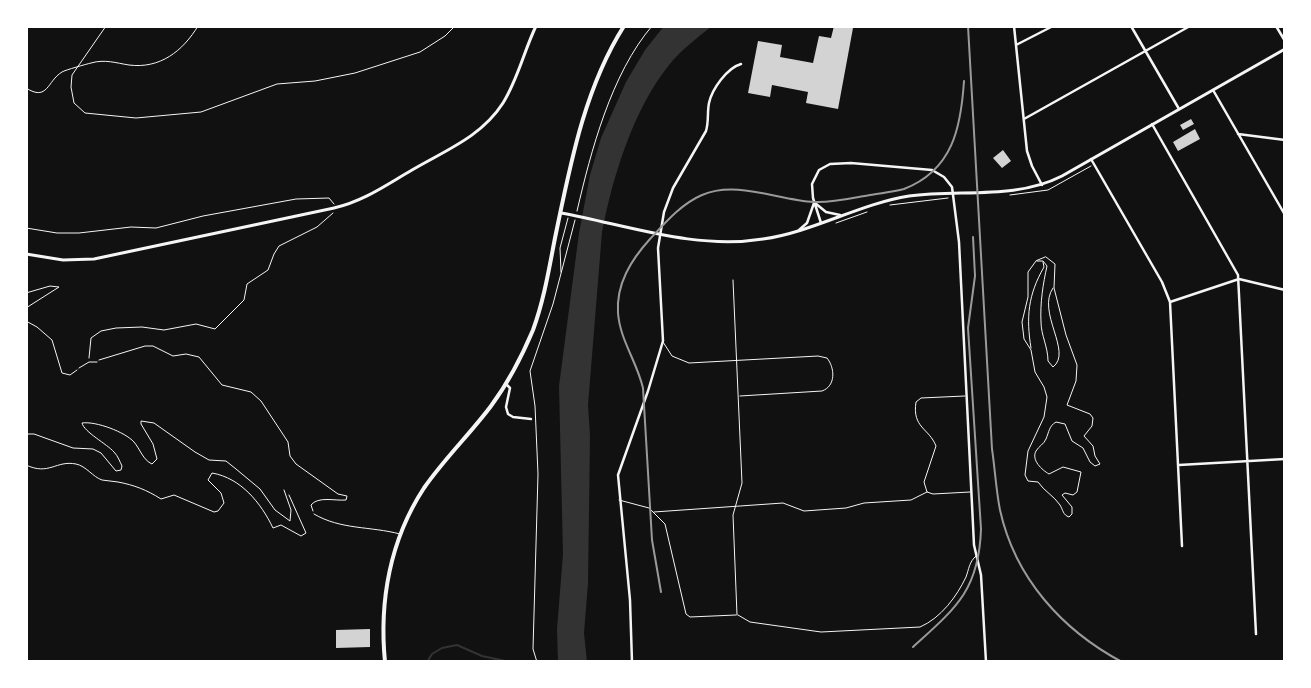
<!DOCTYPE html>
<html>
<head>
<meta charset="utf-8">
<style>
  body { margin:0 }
  #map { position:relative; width:1311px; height:688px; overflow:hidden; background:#111; font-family:Signika,sans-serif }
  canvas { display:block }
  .frame { position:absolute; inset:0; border:28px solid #fff; pointer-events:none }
</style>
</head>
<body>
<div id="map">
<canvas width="1311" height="688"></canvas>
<div class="frame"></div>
</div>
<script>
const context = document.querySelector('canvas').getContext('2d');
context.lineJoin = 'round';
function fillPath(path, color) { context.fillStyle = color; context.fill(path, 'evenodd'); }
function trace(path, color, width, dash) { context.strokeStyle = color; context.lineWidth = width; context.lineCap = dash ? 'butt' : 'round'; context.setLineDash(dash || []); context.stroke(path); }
const water = new Path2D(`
  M664,26H712C697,38 681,50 669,65C633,110 613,176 602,232L588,405L590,436L588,583L584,633L587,662H558L557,629L563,554L559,386L579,233L590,175L601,138L626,82L645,50Z`);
const stream = new Path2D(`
  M427,662L432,654L442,648L457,645L482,656L510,662`);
const building = new Path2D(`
  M834,26L853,28L838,109L806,103L808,92L772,85L770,97L748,93L758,41L782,45L780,57L813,63L819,36L831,38Z
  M1191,119L1194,124L1183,130L1180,125Z
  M1195,129L1200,139L1178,151L1173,142Z
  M1003,150L1011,161L1002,168L993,158Z
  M370,629V647L336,648V630Z`);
const path = new Path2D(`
  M106,26L72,75L71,87L74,103L85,113L136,118L201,112L277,84L315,81L355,73L420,52L445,36L455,26
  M26,88C48,102 47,81 62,72C65,70 87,64 91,63C105,59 116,63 129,65C160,69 183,51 198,26
  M1010,195L1048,190L1091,166
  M890,205L948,198
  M577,211C591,151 611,74 652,26
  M836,223L867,212
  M26,228L57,233H79L131,227L156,228L203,216L296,199L329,198L334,204
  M1046,257L1055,264L1054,288L1066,335L1077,365L1076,381L1067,405L1090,414L1093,418L1092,426L1084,436L1093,446L1095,456L1100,464L1095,466L1090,462L1083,448L1072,441L1065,424L1056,422C1049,426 1049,432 1046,439C1044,444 1039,446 1036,451C1031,460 1042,470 1049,474L1063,467L1081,472L1077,492L1073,495L1065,493L1062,495L1072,507V514L1069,517C1063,515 1063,510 1060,505C1054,496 1044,491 1038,482L1028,481L1025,475L1028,451L1044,417L1047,397L1044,387L1035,372L1031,350L1024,339L1022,322L1028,297V272L1036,261Z
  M1037,261H1043L1047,266C1043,284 1040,303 1041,322C1041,335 1048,347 1048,361L1053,367C1073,352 1036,312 1053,288
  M561,272L560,248L568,218
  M26,293L50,286L59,287L26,308
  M26,321L37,327L52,340L62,373L70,375L77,370
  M1031,348C1026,317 1028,295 1044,267L1043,262
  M89,358L91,338L101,331L116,328L142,327L164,330L196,324L215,329L244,300L247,284L268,270L274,254L279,246L317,227L333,213
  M99,360L145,346H153L173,356L186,354L199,357L222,385L251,392L261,401L288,442L290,456L296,464L338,494L347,496L346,500C335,501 318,496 311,505L313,511
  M26,434H34L73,448L93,449L101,453L116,471L121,470L122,466C120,462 118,456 114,452C107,444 84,432 82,423C96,421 125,432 134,442C140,449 143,460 152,464L157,459L153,444L141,424V421L154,423L195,452L209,460L226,461L236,469L260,489L275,510L290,521L291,510L284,490
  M26,465C49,476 56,460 76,464C86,466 93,477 102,480C107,481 113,481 118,482C134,485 147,490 161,499L174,495L214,512L218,511L224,503L221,493L208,480L212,473C241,478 261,503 273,528L281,525L301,536L306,533L289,495
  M537,662L533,649L538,474L535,406L530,371L553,304L575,220`);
const service = new Path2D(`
  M733,280L742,483L733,515L737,615
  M663,342L672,356L689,363L818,356L827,358C835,368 836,386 822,391L740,396
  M79,368L89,362H97
  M965,396L921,398L916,402C912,428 929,428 936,446L924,482L927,492L933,494L970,492
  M619,500L649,508L665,524L686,614L690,617L736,615
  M654,512L783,503L804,511L846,508L864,503L911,500L927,492
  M314,514C341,530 370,526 400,534
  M738,615L750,622L821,632L920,627C941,618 957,596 966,577C969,569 969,562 976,556`);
const minor = new Path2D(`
  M1014,26L1027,151L1032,166L1042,185
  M1131,26L1179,109
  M1276,26L1285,41
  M1016,45L1053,26
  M1213,90L1285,215
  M1024,119L1190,26
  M1152,124L1238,275L1256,634
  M1238,134L1285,140
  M1091,159L1162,282L1170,302L1182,546
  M815,203L826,212L840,215
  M821,223L813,198L812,184L819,170L830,164L851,163L932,170L944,177L952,187L959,242L974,545L981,575L986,662
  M799,230L807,223L814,203
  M1170,302L1239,279L1285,290
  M506,384L510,388L506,407L508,414L513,417L531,419
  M1179,465L1285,459
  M632,662L630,600L618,475L648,391L663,341L658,248L664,212L673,188L706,131C709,121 707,113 709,103C712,89 727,68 741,64`);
const tertiary = new Path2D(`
  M561,213C627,225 695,250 763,239C813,232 859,204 909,196C960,189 1015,200 1062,176L1285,49
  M26,254L63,260L94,259L334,208C364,201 386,185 412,170C446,150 481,137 503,103C518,79 524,51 536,26`);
const secondary = new Path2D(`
  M385,662C379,601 390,540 424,488C444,459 470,434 491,406C508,383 522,356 533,330C544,300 549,269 555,238C570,166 584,89 624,26`);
const rail = new Path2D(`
  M968,26L992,449C995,469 996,490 1000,510C1015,578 1062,630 1122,662
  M661,592L652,540L643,388C637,362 620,340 618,313C616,284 631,260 650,239C665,223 681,204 702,195C736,180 778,200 814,202C833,203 852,198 870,195C881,193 893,192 904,189C953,170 961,127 964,81
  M913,647C956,608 979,590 981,529L968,328L975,276L973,237`);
fillPath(water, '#333');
trace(stream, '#333', 2);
fillPath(building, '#d3d3d3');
trace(path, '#f5f5f5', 1);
trace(service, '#f5f5f5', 1);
trace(minor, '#f5f5f5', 2.5);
trace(tertiary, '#f5f5f5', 3);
trace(secondary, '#f5f5f5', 4);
trace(rail, '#9a9a9a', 2);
</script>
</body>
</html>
